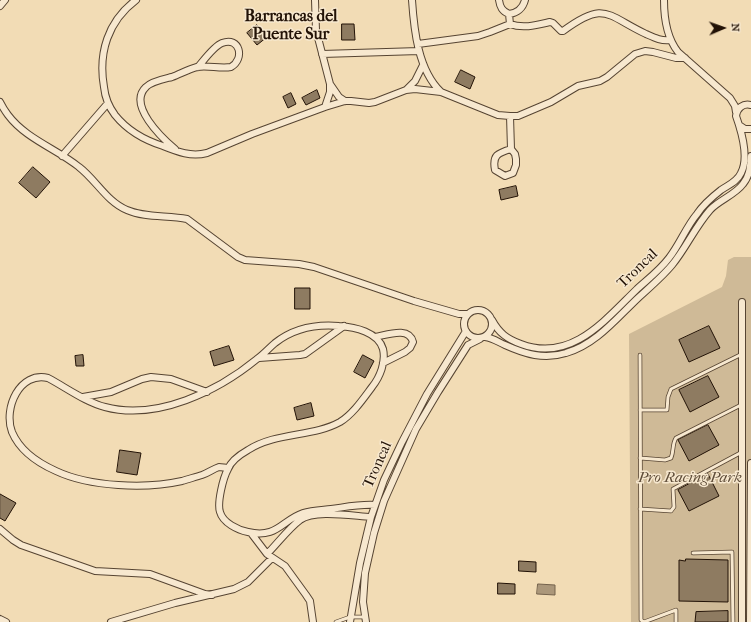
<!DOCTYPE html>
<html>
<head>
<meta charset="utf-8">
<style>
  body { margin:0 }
  #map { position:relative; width:751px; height:622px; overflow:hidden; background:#f2dcb5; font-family:"IM FELL French Canon",serif }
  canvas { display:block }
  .north { position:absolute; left:703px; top:8px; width:40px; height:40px; -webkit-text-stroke:3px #f7e8cf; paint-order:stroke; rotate:88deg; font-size:11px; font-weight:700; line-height:16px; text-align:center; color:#221206 }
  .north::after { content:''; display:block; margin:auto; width:14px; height:18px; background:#221206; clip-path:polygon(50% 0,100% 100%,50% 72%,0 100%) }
</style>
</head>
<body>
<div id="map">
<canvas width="751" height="622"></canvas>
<div class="north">N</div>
</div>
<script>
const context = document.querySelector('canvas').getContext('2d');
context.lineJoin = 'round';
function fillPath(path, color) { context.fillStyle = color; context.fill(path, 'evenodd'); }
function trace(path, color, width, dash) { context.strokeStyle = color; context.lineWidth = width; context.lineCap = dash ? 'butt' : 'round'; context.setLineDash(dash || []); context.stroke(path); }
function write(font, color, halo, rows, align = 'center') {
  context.font = font + ' "IM FELL French Canon",serif'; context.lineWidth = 3; context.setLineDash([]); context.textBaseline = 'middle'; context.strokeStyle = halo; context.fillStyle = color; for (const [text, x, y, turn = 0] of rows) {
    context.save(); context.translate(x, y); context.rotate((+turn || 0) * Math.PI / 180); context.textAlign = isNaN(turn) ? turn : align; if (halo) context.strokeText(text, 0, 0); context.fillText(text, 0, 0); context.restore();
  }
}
const green = new Path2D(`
  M734,257H751V622H631L629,334L722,287L726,276L728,260Z`);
const water = new Path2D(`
  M538,584L555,585V595L537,594Z`);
const building = new Path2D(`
  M342,24H354L355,40H342Z
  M257,25L267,37L257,45L247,33Z
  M461,70L475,77L470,89L455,82Z
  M317,90L320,98L306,105L302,98Z
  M291,93L296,104L288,108L283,97Z
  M33,167L50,182L36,198L19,183Z
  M516,186L518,196L501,200L499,190Z
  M295,288H310V309H295Z
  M709,326L720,348L689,362L679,340Z
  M229,346L234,360L214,366L210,352Z
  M83,355L84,366H76L75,356Z
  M363,355L374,361L365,378L354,372Z
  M708,376L719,397L690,412L679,390Z
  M311,403L314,416L297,420L294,408Z
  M708,425L719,445L689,461L678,440Z
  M120,450L141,453L137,475L117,472Z
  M708,474L719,496L689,511L678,490Z
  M0,494L16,503L5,521L0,518Z
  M686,559L728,560V602L679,601V560L685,561Z
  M519,561L536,562V572L519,571Z
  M498,583L515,584V594H498Z
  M728,611V622H695L696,612Z`);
const lane = new Path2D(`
  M640,355L641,620L644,622L676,610V622
  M640,410H667L668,397L671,389L742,354
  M640,458L665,460L671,458C674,451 672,444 676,438L741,405
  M640,509L671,511L674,507L673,489L742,452
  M693,553L732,552L733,622
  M336,622L350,617H366`);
const street = new Path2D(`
  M136,0C108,21 98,53 104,87C105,97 109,107 115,115C127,130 144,140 163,146C178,152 191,157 207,153L252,134L325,107L345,101H351L369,103L375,102L406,90L415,89L441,92L498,115L510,116H518L551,102L578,86L600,81L607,77L635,54L645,51L653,52L676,58H685
  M315,0L316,30L330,84L339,97L345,101
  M412,0C414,30 418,70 441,92
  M499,0C500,7 502,11 509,14C517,13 523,8 525,0
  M664,0C664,18 667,38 678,52L730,98L735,106L736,112
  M0,6L5,0
  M509,14L510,24C523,29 537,25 550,22L553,23L561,31H563C605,0 606,15 646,34C655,38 661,41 670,40
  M418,44L478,36L490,32L510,24
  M322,54L419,51
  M406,90L415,81L423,65
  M0,102C2,106 5,111 8,115C26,139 57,149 79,167C96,180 107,202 127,210C145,218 168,215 187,219L238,257L245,260L299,264L314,267L414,301L459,314H468
  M751,105C743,103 737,108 736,116L739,125L745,129H751
  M325,107L330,92V84
  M510,116L511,149L515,154L516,159V165L513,173L505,176L495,170C492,155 498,153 511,149
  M175,149C162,138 127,105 146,87C152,81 164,79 172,77C180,74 189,69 197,67C208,65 220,69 231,67C245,59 240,36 222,43C214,46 204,60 198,67
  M62,156L108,103
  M464 324a14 14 0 1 1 28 0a14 14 0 1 1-28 0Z
  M492,320C499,333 507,339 521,344C571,363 605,320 637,289C648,279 660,270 669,258C680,244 686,227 697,214C703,205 712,197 721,190C728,185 737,182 741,173C748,160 743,138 739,125
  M375,337C387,335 409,326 413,342L410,348L405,352L383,363
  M485,337C493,338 498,342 505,345C525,354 544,360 566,353C595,345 616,319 637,299C649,288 662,277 672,265C686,248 695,227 710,210C719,200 735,195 743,184C750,176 750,166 751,156
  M259,358L300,355L305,354L344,326
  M83,397L111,392L142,379L151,377L171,379L207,392
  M228,468C225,468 222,467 219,467C213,469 208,473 202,475C196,477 188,479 182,481C146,489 90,487 56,471C38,463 20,451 12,432C3,408 20,371 48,378C67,388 85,402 105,407C157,421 218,391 257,359C264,354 269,348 275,343C294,328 316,324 339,326C355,327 378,332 383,349C386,362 380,377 372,387C363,399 353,414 340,422C313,437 276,432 248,450C241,454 231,461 228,469C223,478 217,503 220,512C223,523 238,530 248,532C277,539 282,520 303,513C312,510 322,510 331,509C346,507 360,504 375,505
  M0,529L13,540L21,545L95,571L150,574L205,594L212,595
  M251,533L267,554L285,566L306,595L310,601L313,622
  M267,554C277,544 289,528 300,520C314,509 353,516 371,517
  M0,619L6,622
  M111,622L175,603L234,589L248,582L272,558
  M350,622L360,563L371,517L384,480L402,442L427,394L466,331
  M366,622L363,602L365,573L374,533L384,501L416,429L438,392L468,345L480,339
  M742,622V302
  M750,622L751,463`);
const streetNames = [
  ["Troncal",638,269,-44],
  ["Troncal",378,465,-66]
];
const parkNames = [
  ["Pro Racing Park",690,478]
];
const neighbourhoodNames = [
  ["Barrancas del",291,17],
  ["Puente Sur",291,35]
];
fillPath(green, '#cfba97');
fillPath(water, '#ab977a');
trace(water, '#74624c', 1);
fillPath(building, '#8e7b61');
trace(building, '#221206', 1);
trace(lane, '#564432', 4.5);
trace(street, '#564432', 8);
trace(lane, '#f7e8cf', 3);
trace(street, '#f7e8cf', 6);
write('15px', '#221206', '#f7e8cf', streetNames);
write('italic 15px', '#5f4d39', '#f7e8cf', parkNames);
write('bold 16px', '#221206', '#f7e8cf', neighbourhoodNames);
</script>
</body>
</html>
